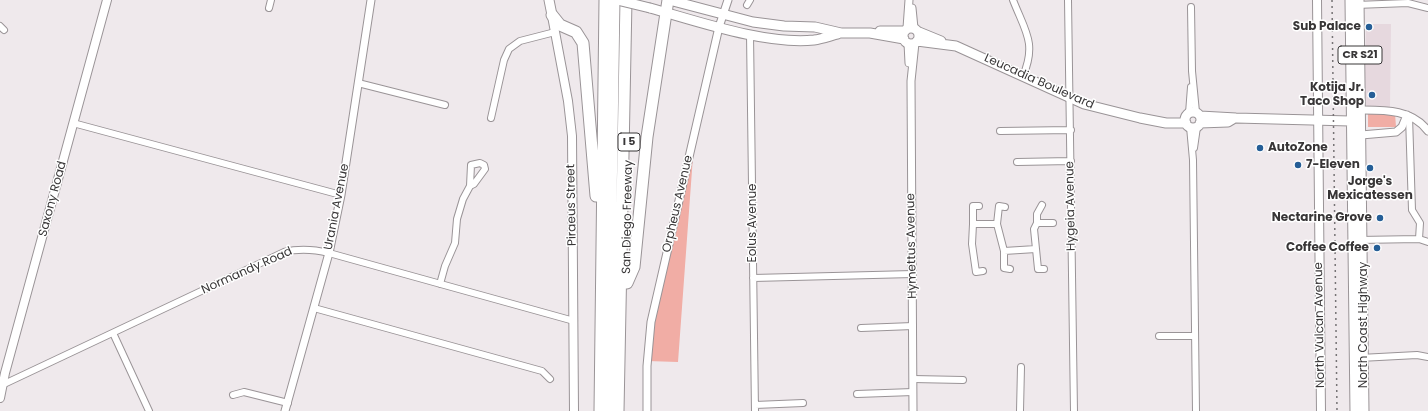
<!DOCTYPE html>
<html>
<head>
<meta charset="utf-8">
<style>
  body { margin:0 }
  canvas { display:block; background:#efe9ec }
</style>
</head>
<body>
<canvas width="1428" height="411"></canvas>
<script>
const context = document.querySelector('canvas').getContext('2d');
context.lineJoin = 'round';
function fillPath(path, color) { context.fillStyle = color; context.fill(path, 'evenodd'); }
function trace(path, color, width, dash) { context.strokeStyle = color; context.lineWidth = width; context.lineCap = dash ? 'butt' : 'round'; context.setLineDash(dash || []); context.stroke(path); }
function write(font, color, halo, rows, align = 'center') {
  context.font = font + ' Poppins,sans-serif'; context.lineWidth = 3; context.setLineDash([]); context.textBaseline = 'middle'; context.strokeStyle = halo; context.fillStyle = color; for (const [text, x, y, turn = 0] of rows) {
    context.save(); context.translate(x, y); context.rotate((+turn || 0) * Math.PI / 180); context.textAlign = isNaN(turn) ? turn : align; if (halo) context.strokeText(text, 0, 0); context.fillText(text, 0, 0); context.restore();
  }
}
const built = new Path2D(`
  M1366,24H1391L1390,108L1370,107L1366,105L1365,76Z`);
const green = new Path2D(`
  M1368,113H1395L1396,127H1368Z
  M695,129L678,362L647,361L646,351Z`);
const minor = new Path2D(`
  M1013,0C1025,31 1037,43 1023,76
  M1068,0L1074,411
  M747,5L750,0
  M1356,5L1408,3L1428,8
  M1191,7L1192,71L1196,112
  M269,8L271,0
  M0,26L4,30
  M750,34L755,411
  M358,83L445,105
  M1189,113L1191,87
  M1409,116L1412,210L1420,223L1419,239
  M491,118L504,60L509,49L520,41L555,32
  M73,123L341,195
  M1190,127L1193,160L1196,411
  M1000,131L1071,130
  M1194,148L1197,127
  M1017,162L1071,161
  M1042,205L1037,214V223H1053
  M979,206H973V224H997L1004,251L1036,249
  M1037,223L1034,229L1038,269H1044
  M973,224L972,244L976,272L983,271
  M997,224L999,206L1005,207
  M1358,240L1419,239L1428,242
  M1004,251V268L1010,269
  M753,278L913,274
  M440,284L445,266L455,243L457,219L463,199L470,186L471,165L480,163L484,165L485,169L474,184L470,186
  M314,308L542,371L550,379
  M861,328L913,326
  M113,333L149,411
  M1159,336H1195
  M1360,358L1417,355L1428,357
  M913,379L963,380
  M2,385L284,252C300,248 313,249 329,253L574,321
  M857,394L913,392
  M233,395L244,392L288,403
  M755,405L803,403
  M1020,411L1021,367`);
const tertiary = new Path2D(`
  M912,8L914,28
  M907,28L909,0
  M908,43L909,63
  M1360,110C1384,110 1412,109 1428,131
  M1361,135L1396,132L1402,127L1407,115
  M285,411L329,253L341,195L371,0
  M647,411V366L651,322L719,27L728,0
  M913,411L911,81L915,43`);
const secondary = new Path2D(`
  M1317,0L1321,411
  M552,16L568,101L572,136L574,411
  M0,398L5,373L107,0`);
const primary = new Path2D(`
  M549,0L552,15
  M669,0L753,22L784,26L815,27L841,33H870L904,39
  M1350,0L1355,411
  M1359,0L1364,411
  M650,8C697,21 765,45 814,40C822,39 830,36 838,34
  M903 36a8 8 0 1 1 16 0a8 8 0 1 1-16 0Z
  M880,31H905
  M919,32L941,41
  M917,41L956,46L1084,104L1140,118L1166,123H1186
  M1185 120a8 8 0 1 1 16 0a8 8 0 1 1-16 0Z
  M1200,116L1236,118L1350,121
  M1200,123L1228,122L1233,119`);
const motorway = new Path2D(`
  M552,15L560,25L576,32L583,43L596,196
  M627,283L634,267L647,137L668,0
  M600,411L605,0
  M608,411L614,0
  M618,411L626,0`);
const rail = new Path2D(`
  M1332,0L1337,411`);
const primaryBridge = new Path2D(`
  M621,1L650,8`);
const markers = [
  [1369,27,4,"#255e96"],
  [1372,95,4,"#255e96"],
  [1260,148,4,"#255e96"],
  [1298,165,4,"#255e96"],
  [1370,168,4,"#255e96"],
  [1380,218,4,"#255e96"],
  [1377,248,4,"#255e96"]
];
const shields = [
  [1360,55,44],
  [629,142,22]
];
const shieldNames = [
  ["CR S21",1360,55],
  ["I 5",629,142]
];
const poiNames = [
  ["Sub Palace",1361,27],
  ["Kotija Jr.",1364,88],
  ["Taco Shop",1364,102],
  ["AutoZone",1268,148,"left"],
  ["7-Eleven",1306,165,"left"],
  ["Jorge's",1370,182,"center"],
  ["Mexicatessen",1370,196,"center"],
  ["Nectarine Grove",1372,218],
  ["Coffee Coffee",1369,248]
];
const streetNames = [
  ["Leucadia Boulevard",1039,82,24],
  ["Saxony Road",53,199,-75],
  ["Orpheus Avenue",678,204,-77],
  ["Piraeus Street",572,205,-91],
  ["Hygeia Avenue",1071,206,-91],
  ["Urania Avenue",337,207,-79],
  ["San Diego Freeway",628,217,-89],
  ["Eolus Avenue",753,223,-90],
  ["Hymettus Avenue",912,246,-91],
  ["Normandy Road",247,271,-24],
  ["North Vulcan Avenue",1320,325,-91],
  ["North Coast Highway",1364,325,-90]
];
fillPath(built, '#e6d8de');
fillPath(green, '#f1ada5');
trace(minor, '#9a9497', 8);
trace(tertiary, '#9a9497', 9);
trace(secondary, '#9a9497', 10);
trace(primary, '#9a9497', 11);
trace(motorway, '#9a9497', 13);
trace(minor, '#fff', 6);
trace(tertiary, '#fff', 7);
trace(secondary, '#fff', 8);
trace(primary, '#fff', 9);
trace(motorway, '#fff', 11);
trace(rail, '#767375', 1.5, [2, 4]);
trace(primaryBridge, '#9a9497', 11, []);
trace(primaryBridge, '#fff', 9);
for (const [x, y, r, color] of markers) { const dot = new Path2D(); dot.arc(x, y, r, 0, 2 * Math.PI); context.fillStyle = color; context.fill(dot); trace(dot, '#fff', 1.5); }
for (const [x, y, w] of shields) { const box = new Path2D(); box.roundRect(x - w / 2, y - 9, w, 18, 3); context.fillStyle = '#fff'; context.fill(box); trace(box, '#383637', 1); }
write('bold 11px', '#383637', null, shieldNames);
write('bold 12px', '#383637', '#fff', poiNames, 'right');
write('12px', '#383637', '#fff', streetNames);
</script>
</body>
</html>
